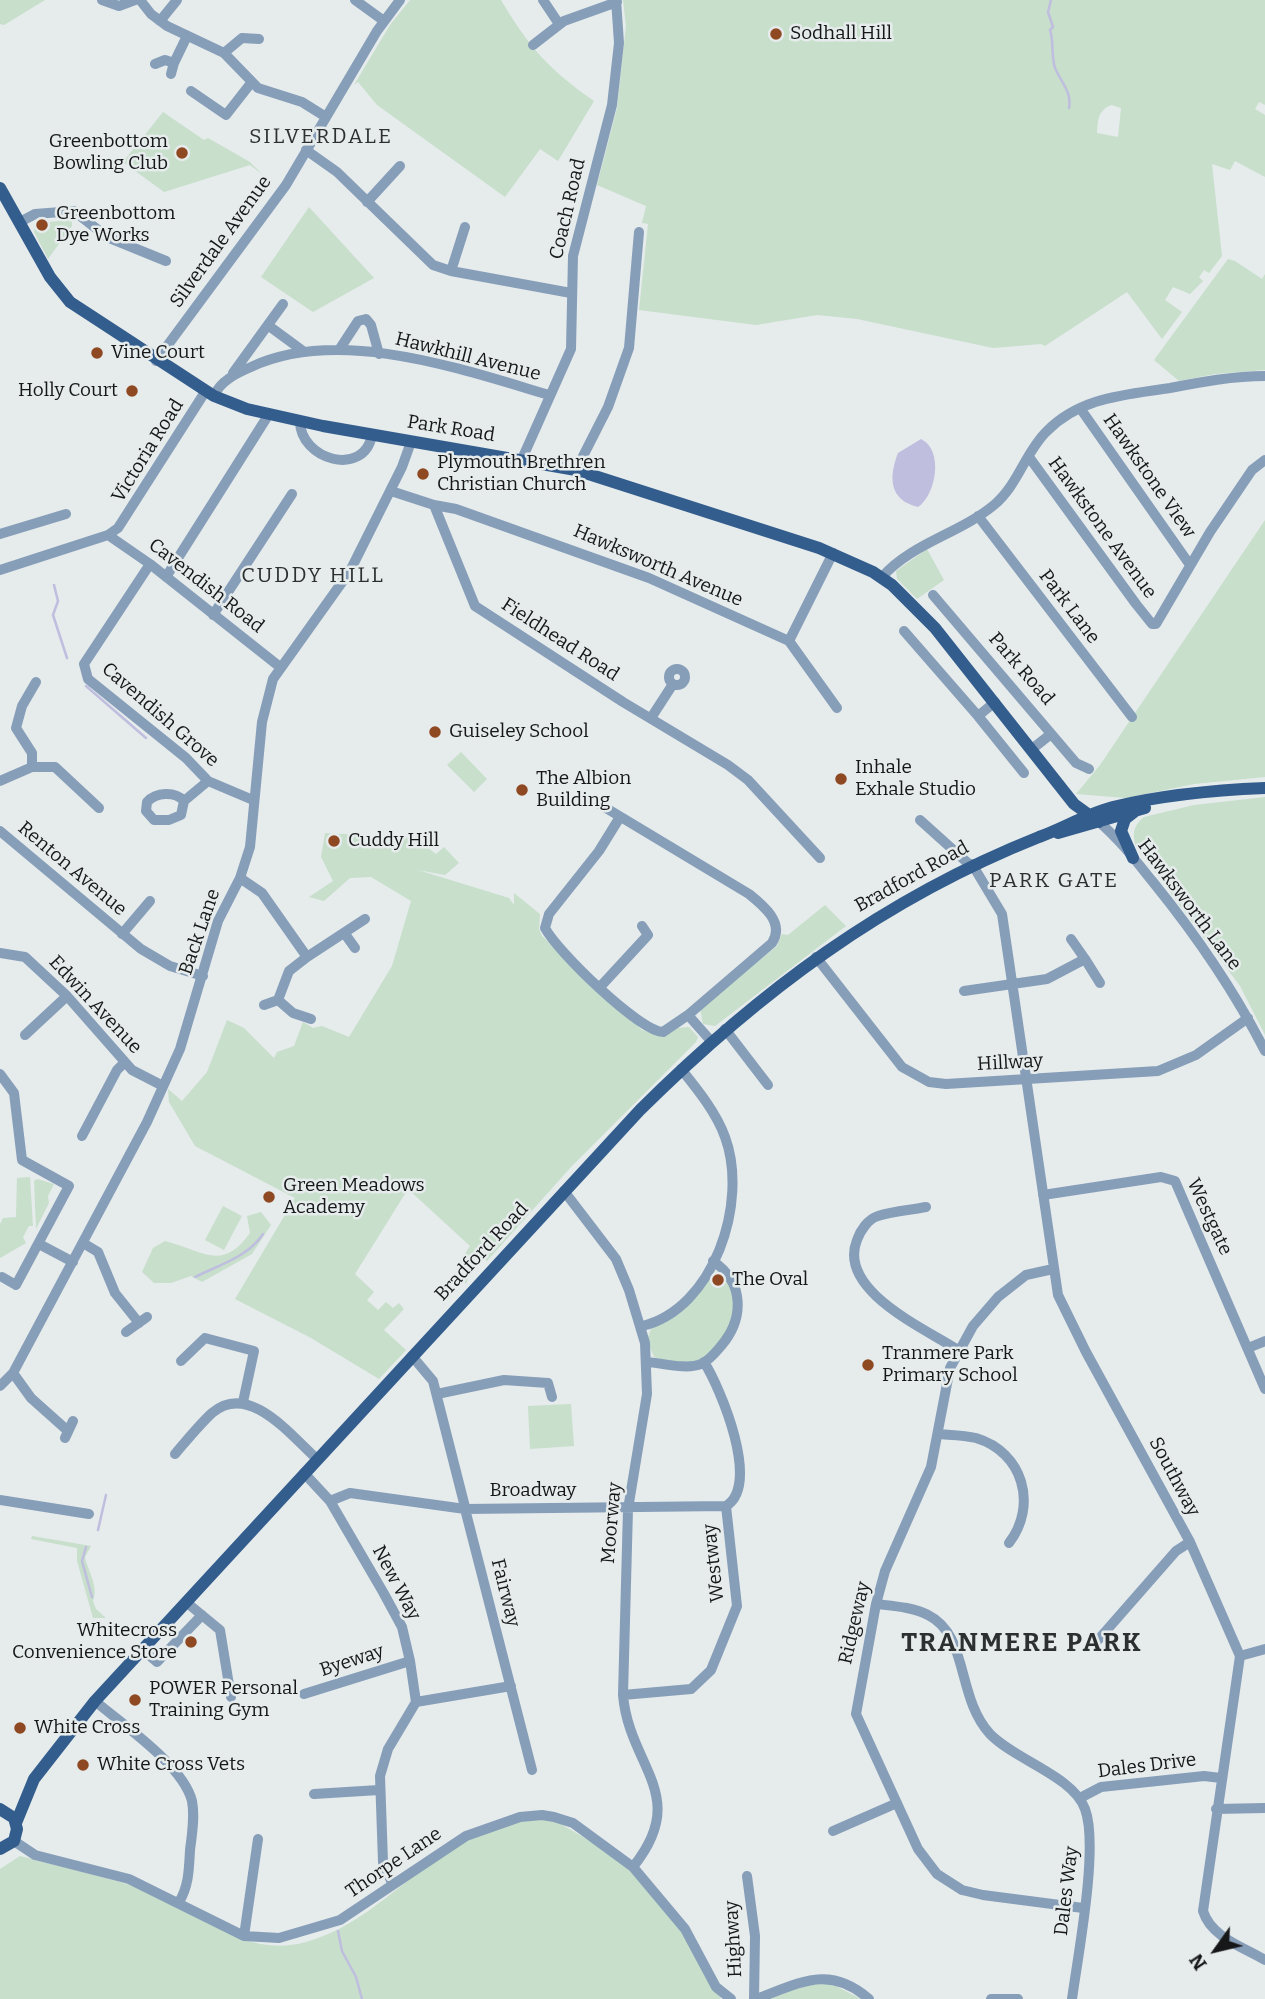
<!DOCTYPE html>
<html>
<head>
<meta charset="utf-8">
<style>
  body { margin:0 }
  #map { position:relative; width:1265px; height:1999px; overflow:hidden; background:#e6ebec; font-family:Bitter,serif }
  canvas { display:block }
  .north { position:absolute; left:1181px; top:1915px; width:70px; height:70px; -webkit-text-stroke:5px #e6ebec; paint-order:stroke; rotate:236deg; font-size:19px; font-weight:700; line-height:28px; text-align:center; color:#161718 }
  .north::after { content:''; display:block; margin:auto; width:24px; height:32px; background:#161718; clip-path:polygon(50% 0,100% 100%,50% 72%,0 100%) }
</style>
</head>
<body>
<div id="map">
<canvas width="1265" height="1999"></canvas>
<div class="north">N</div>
</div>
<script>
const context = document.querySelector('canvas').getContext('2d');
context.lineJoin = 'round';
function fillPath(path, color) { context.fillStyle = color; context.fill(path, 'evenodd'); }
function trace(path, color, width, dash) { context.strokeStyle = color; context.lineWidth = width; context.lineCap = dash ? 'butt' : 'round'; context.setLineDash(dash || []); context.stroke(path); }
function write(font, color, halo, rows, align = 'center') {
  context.font = font + ' Bitter,serif'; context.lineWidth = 5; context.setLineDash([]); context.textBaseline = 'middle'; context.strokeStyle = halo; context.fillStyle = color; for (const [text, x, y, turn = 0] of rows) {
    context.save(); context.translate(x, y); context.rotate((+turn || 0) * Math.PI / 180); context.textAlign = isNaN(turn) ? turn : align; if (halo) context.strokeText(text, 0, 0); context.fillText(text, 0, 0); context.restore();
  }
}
const green = new Path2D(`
  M0,0H45L4,25L0,24Z
  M410,0H501C529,47 548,69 594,101L558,161L540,149L505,197L377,105L358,82L354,85L390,25Z
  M623,0H1265V105L1259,102L1255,109L1265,115V177L1235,161L1230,170L1212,164L1222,256L1209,273L1204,270L1199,277L1203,281L1190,294L1173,287L1165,300L1182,312L1162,339L1127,292L1045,346L1041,344L993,348L857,319L817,315L756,325L639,310L648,224L642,223L646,206L597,185L617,108L626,26ZM1111,105L1121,108L1118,137L1097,133C1098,119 1098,111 1111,105Z
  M163,112L204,140L208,138L250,162L262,174L250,165L164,192L123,162Z
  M309,207L374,278L313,312L261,277Z
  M72,220V226L48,259L34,232L35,225L47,227L48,222Z
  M1228,259L1235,261L1262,279L1265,274V370L1215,374L1179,381L1154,360Z
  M1265,520V777L1194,784L1126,798L1076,794L1100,765Z
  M927,549L944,580L917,599L897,579L896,571Z
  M461,752L487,779L474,792L447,765Z
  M1265,797V1035L1240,986L1136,847C1132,834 1133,826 1144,817L1194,805Z
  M325,833L415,838L436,854L444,847L459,863L445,875L418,870L509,898L514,905V893L540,914L539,929L542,936L642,1030L662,1036L678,1028L689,1027L698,1037L696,1042L571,1167L487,1261L477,1252L466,1284L456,1267L470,1246L408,1189L355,1274L374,1292L367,1300L378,1310L386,1302L393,1308L399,1303L404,1309L384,1330L406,1350L379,1379L311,1338L235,1299L295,1198L195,1146L169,1102L168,1089L182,1101L207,1072L227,1020L244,1028L274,1058L277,1052L294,1046L303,1022L313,1028L322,1026L349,1037L392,966L411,901L371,877L350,878L324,901L309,897L333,881L321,857Z
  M825,905L846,926L715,1026L703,1024L700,1008L777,946L782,934L788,935Z
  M30,1177L33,1226H29L23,1237L26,1243L0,1258V1224L3,1218L16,1217L17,1178Z
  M37,1179L54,1184L48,1196L49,1203L36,1229L34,1181Z
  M223,1206L242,1216L224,1250L205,1240Z
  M261,1212L271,1225L252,1254L202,1282L191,1276L171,1283H154L142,1272L153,1248L165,1241C204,1251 222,1272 250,1233L247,1216Z
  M717,1271C751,1289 728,1351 697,1361C686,1364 664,1361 654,1357L647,1340L651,1329L677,1314Z
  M571,1404L574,1446L530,1449L528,1406Z
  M32,1536L91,1546L85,1557C88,1572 99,1586 93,1601L96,1609L106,1618H93L77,1561V1548L31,1539Z
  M533,1818L559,1823L602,1848L631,1871L679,1921L721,1999H0V1869L20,1856C61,1867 103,1876 143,1889C199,1908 241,1960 306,1942C366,1926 410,1872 462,1841C483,1829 509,1824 533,1818Z
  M811,1982H828L861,1999H766Z`);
const water = new Path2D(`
  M921,439C944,450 936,495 918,507C888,500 889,476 898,453Z`);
const stream = new Path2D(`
  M1051,0L1048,12L1053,27L1050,30C1054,42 1051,55 1055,68C1061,82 1072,92 1069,108
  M54,585L58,601L53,615L67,658
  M86,686L146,738
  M195,1277C219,1265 248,1257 263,1234
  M98,1530L106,1495
  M86,1547L82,1561L92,1597
  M338,1931L342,1951L356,1977L362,1999`);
const minor = new Path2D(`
  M102,0L119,6L135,0
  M140,0L151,14L167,26L224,53L258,88L302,102L326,117
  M355,0L384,21
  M543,0L559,24
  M160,21L177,0
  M533,45L564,21L617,2
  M224,53L242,38L259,39
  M155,64L165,60L174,63L187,36
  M171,74L174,63
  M191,91L226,115L251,83
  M306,150L337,172L433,265L451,271L571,293
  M367,202L400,166
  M20,222L35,214L74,211L107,237L166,261
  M451,271L465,227
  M269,326L303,351
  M339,350L358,321L366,319L371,325L379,354
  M156,361L286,185L377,31L400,0
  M233,373L283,304
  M214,396C220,381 237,373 251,367C339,326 461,369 549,395
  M1080,408L1190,565
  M300,421C300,460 364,478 372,435
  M1029,457L1136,604L1152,624H1156L1210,532L1252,470L1265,460
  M522,459L571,349L573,256L612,105L619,43L616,0
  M576,470L608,407L629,348L639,232
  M391,491L434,505L475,606L623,702L728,765L748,780L820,858
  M434,505L456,509L649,578L789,641L837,708
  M978,516L1132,717
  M0,534L66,514
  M108,535L150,564L280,667
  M150,564L84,664L88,679L186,758L208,781L253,800
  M0,570L108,535L118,528L205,392
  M166,577L269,414
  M882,577C912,543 959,534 994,505C1018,485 1025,453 1046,432C1080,397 1125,395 1170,388C1201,382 1233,376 1265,376
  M933,595L1076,763L1089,769
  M213,615L292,494
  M904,631L978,716L995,702
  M789,641L833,553
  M669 677a8 8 0 1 1 16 0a8 8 0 1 1-16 0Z
  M978,716L1024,773
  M651,718L673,684
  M1032,749L1051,734
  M32,767V753L16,728L22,706L36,682
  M0,781L32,767H55L99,808
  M591,799L749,894C764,906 785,923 772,943L688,1015L711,1041
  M184,801C175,791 156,792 147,802L146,811L154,820H169L181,815L184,801L208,781
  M620,817L599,851L549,914L545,928C557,951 639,1031 663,1032L688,1015
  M920,820L970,865
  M1099,822C1120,840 1136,861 1153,882C1196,935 1234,990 1265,1051
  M0,831L141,949L170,966L203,976
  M972,864L1002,914L1058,1295L1086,1352L1190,1542L1240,1656L1203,1911C1211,1937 1243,1947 1265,1960
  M240,878L262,893L307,957L365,919
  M122,934L150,901
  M345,934L355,948
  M1071,939L1085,959
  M0,953L25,957L67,996L132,1070L163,1086
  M307,957L289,971L278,1000L293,1013L311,1019
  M816,957L902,1067L929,1082L946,1084L1158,1071L1196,1055L1248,1018
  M600,987L648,935L642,926
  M964,991L1047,979L1085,959L1100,983
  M264,1005L278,1000
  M725,1029L768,1085
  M25,1035L67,996
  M0,1074L14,1093L22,1160L69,1186L16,1285L2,1277
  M82,1136L117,1070L125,1062
  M564,1191L616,1259L629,1290L645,1343L647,1394L628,1509L623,1695C629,1767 691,1795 633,1867
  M1043,1195L1161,1177L1175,1181L1265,1389
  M926,1207C911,1210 893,1211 878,1216C868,1219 860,1231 857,1240C837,1290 924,1328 958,1350
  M83,1243L98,1252L115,1293L139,1323
  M39,1244L73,1262
  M1053,1269L1026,1275L998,1297L973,1326L950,1368L931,1467L885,1571L876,1604L856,1714L918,1849L937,1874L962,1890L983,1895L1083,1908
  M642,1326C714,1309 749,1202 725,1137C716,1112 697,1089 681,1069
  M126,1332L147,1317
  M1248,1348L1265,1341
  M412,1356L433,1381L465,1507
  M181,1361L205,1338L254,1351L243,1402
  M647,1362C662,1363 687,1370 701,1364C709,1361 716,1352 721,1346C744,1319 745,1283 713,1261
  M13,1373L31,1398L68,1431
  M0,1386L13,1373L147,1122L180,1049L218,921L240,878L250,847L262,722L273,679L350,571L402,467L411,442
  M437,1394L504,1380L548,1383L552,1397
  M938,1434C950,1435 964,1435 976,1438C1023,1452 1038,1505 1009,1543
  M65,1438L73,1421
  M175,1454C187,1440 199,1425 212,1413C249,1381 291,1436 317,1459
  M304,1473L330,1501L383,1592L402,1627L410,1661L416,1702L388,1749L380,1776L383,1862L392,1883
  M0,1500L89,1514
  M330,1501L350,1493L465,1509L726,1506
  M465,1509L532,1770
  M186,1602L220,1630L231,1697
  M876,1604C893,1606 913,1607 928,1615C969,1635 956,1697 990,1734C1015,1760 1073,1776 1085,1809C1099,1846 1078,1955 1072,1999
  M1091,1648L1176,1551L1190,1542
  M142,1649L157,1662L202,1615
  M1240,1656L1265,1649
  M304,1694L410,1661
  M623,1695L691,1689L711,1670L737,1606L726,1506C761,1485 721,1389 704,1362
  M95,1701C123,1725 183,1765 192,1801C195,1817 192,1834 190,1850C189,1868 189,1886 179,1902
  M416,1702L511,1686
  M314,1794L379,1790
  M1080,1798L1101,1787L1204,1776L1221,1778
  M1216,1809L1265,1808
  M833,1831L897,1803
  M14,1841L35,1855L129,1879L244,1936L279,1938L340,1920L466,1836L520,1817L542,1815L554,1817L573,1823L633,1867L685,1929L716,1987L731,1999
  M747,1876L755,1936L754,1999
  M244,1936L258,1839
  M756,1999C800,1983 829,1964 869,1999
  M991,1999H1018`);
const major = new Path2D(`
  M0,188L50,277L70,302L214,396L247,409L323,426L576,470L819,548L873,572L892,585L935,628L1074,804L1099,822
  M1058,833L1145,808
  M1133,858L1121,831L1125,819L1134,812
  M0,1809L14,1818L17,1829L14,1841L0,1849
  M16,1823L34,1779L95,1701L640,1110C759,992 883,899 1039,837C1064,828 1086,814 1113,807C1162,795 1215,790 1265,788`);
const markers = [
  [776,34,7,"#8f4922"],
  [182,153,7,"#8f4922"],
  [42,225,7,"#8f4922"],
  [97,353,7,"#8f4922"],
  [132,391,7,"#8f4922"],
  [423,474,7,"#8f4922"],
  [435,732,7,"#8f4922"],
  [841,779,7,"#8f4922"],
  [522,790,7,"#8f4922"],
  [334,841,7,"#8f4922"],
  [269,1197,7,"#8f4922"],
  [718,1280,7,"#8f4922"],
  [868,1365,7,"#8f4922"],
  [191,1642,7,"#8f4922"],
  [135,1700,7,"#8f4922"],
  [20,1728,7,"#8f4922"],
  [83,1765,7,"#8f4922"]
];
const poiNames = [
  ["Sodhall Hill",790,34],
  ["Greenbottom",168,142,"right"],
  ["Bowling Club",168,164,"right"],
  ["Greenbottom",56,214],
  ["Dye Works",56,236],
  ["Vine Court",111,353],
  ["Holly Court",118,391,"right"],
  ["Plymouth Brethren",437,463],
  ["Christian Church",437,485],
  ["Guiseley School",449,732],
  ["Inhale",855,768],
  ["Exhale Studio",855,790],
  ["The Albion",536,779],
  ["Building",536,801],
  ["Cuddy Hill",348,841],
  ["Green Meadows",283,1186],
  ["Academy",283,1208],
  ["The Oval",732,1280],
  ["Tranmere Park",882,1354],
  ["Primary School",882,1376],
  ["Whitecross",177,1631,"right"],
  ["Convenience Store",177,1653,"right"],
  ["POWER Personal",149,1689],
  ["Training Gym",149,1711],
  ["White Cross",34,1728],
  ["White Cross Vets",97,1765]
];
const streetNames = [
  ["Coach Road",568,209,-77],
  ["Silverdale Avenue",221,242,-54],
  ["Hawkhill Avenue",468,357,14],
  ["Park Road",451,429,9],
  ["Victoria Road",148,451,-58],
  ["Hawkstone View",1149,476,55],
  ["Hawkstone Avenue",1102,528,54],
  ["Hawksworth Avenue",658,566,23],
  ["Cavendish Road",206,586,38],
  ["Park Lane",1069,607,53],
  ["Fieldhead Road",560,640,33],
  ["Park Road",1021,669,49],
  ["Cavendish Grove",160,715,41],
  ["Renton Avenue",72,869,40],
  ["Bradford Road",912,877,-29],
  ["Hawksworth Lane",1189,905,53],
  ["Back Lane",200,932,-71],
  ["Edwin Avenue",95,1005,47],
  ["Hillway",1010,1063,-3],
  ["Westgate",1209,1217,65],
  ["Bradford Road",482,1252,-47],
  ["Southway",1174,1477,62],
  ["Broadway",533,1491],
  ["Moorway",612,1523,-85],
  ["Westway",714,1563,-96],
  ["New Way",396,1583,62],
  ["Fairway",505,1593,76],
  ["Ridgeway",855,1623,-77],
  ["Byeway",352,1661,-18],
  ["Dales Drive",1147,1766,-7],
  ["Thorpe Lane",394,1863,-34],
  ["Dales Way",1067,1891,-83],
  ["Highway",734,1939,-93]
];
const neighbourhoodNames = [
  ["SILVERDALE",321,137],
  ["CUDDY HILL",313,576],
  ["PARK GATE",1054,881]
];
const districtNames = [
  ["TRANMERE PARK",1022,1644]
];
fillPath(green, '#c7dfcb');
fillPath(water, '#bfbedf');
trace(stream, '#bfbedf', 2.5);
trace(minor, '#879eb9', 10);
trace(major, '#335d8d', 12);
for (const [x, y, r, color] of markers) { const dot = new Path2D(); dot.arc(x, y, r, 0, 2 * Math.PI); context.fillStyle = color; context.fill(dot); trace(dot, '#e6ebec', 2.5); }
write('19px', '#161718', '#e6ebec', poiNames, 'left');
write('19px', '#161718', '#e6ebec', streetNames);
context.letterSpacing = '2px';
write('21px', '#2c3031', '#e6ebec', neighbourhoodNames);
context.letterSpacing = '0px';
context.letterSpacing = '2px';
write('bold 26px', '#2c3031', '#e6ebec', districtNames);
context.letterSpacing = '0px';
</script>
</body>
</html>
